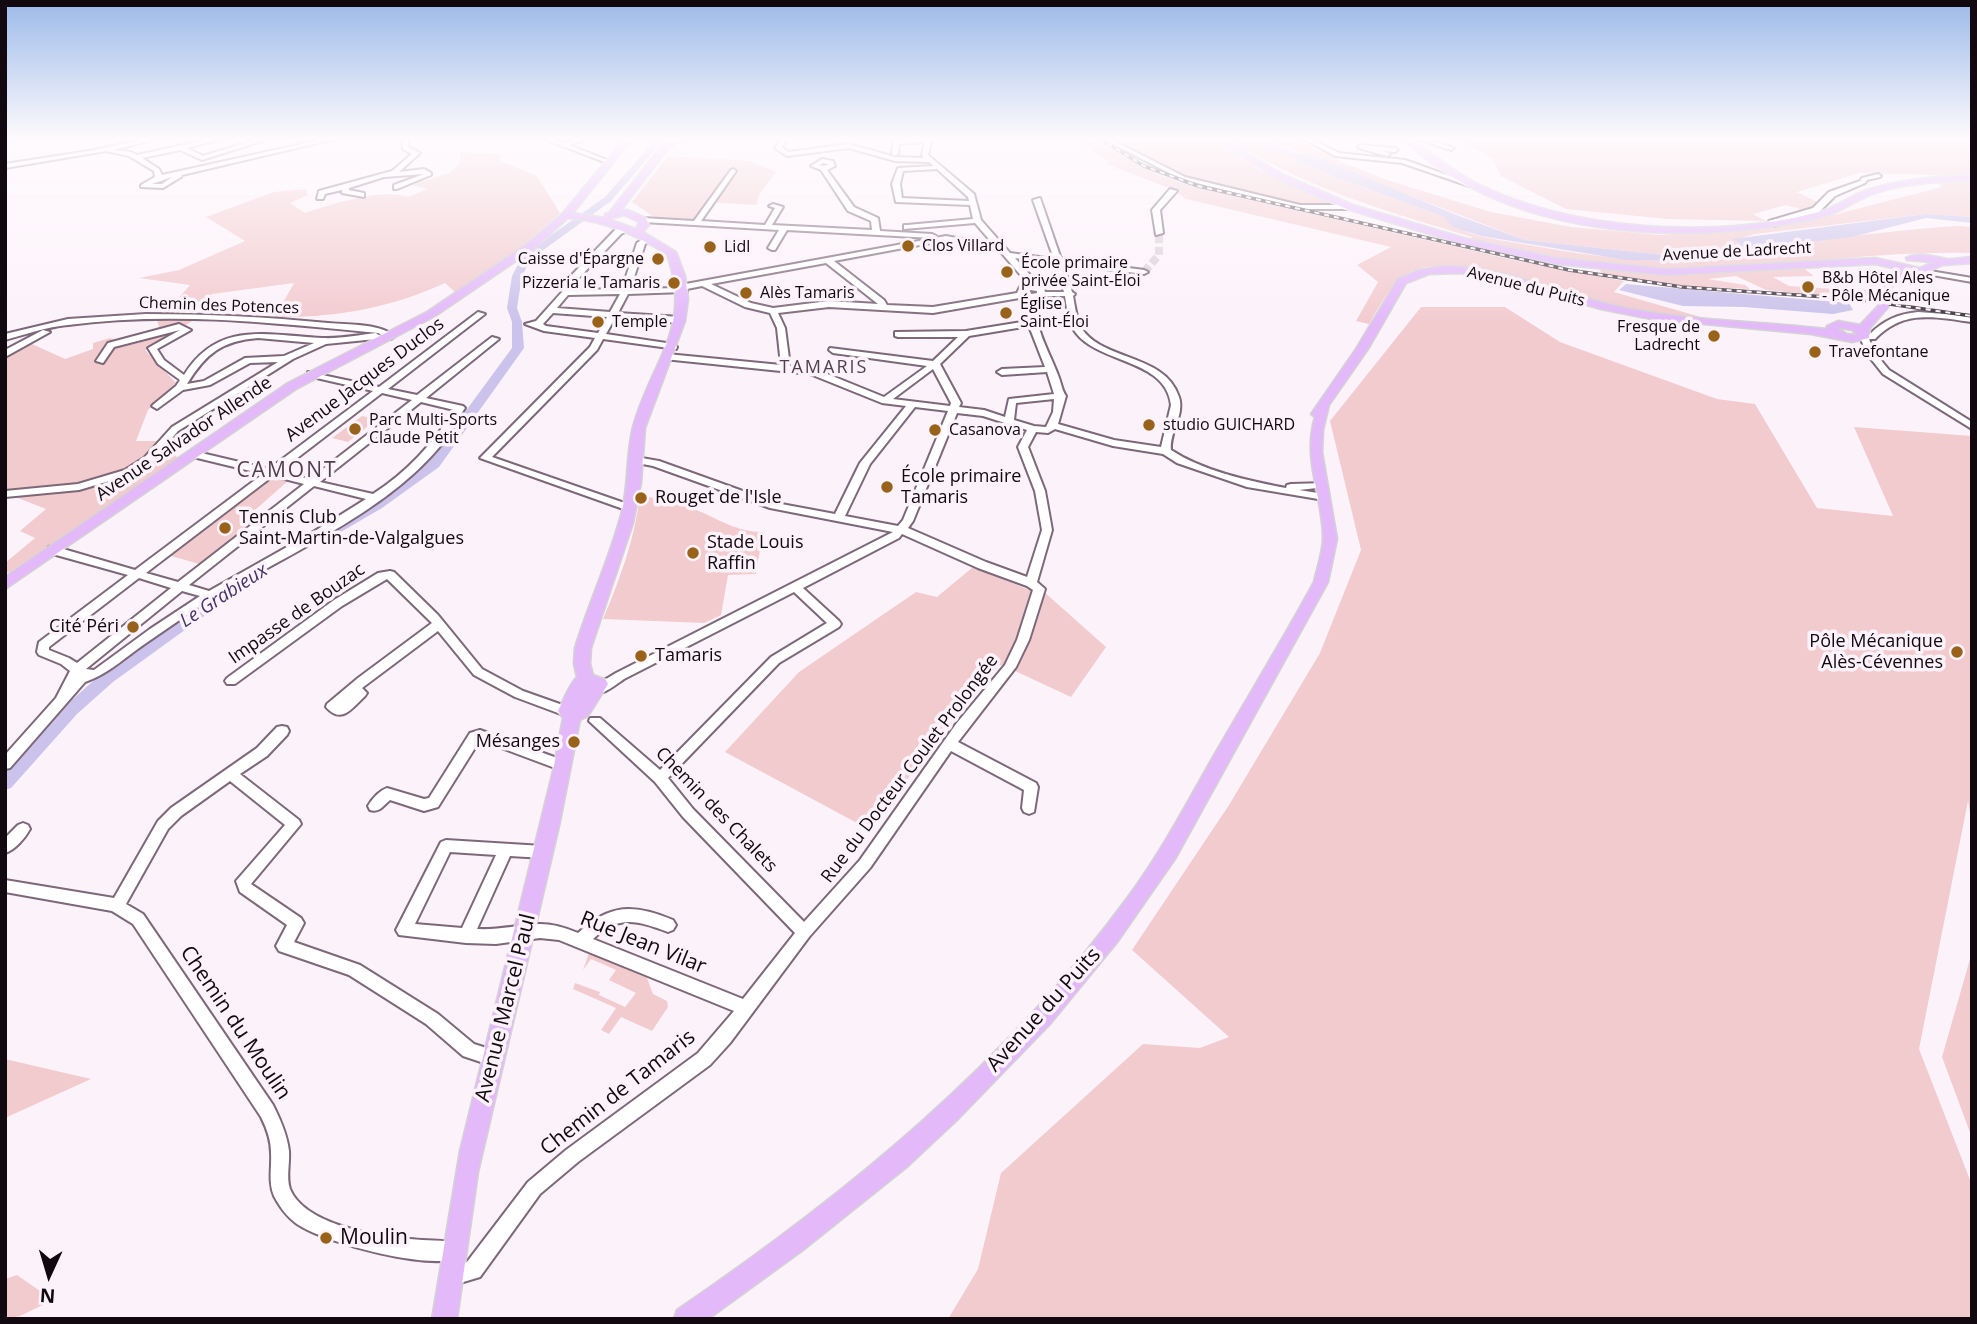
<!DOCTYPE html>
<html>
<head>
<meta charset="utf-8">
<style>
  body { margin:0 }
  #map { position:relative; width:1977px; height:1324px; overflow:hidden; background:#fcf3fa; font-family:"Open Sans",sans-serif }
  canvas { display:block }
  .frame { position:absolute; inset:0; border:7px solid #11090f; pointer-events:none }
  .north { position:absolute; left:14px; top:1240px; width:70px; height:70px; -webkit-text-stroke:5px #fcf3fa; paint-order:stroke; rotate:184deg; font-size:19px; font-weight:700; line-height:28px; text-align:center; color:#11090f }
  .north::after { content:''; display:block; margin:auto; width:24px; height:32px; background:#11090f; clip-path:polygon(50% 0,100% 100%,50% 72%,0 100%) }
</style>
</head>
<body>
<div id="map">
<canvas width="1977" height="1324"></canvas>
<div class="frame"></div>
<div class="north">N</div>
</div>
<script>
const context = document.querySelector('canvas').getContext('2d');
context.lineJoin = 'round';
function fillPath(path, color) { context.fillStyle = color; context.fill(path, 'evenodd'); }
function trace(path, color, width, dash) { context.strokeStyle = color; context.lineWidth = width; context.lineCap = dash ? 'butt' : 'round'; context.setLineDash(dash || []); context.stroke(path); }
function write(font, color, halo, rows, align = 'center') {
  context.font = font + ' "Open Sans",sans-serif'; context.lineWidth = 7; context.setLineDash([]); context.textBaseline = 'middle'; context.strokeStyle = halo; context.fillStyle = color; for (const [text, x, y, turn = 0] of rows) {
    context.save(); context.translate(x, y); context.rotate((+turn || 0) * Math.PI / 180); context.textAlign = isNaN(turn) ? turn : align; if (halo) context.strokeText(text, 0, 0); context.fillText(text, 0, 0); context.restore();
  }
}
const green = new Path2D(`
  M1073,138H1096L1153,172L1190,186L1518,261L1624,281L1614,292L1711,320L1623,308L1461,267C1403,262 1396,278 1369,324L1356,321L1378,282L1357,265L1391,247L1186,199L1174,190L1106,164L1109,162Z
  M1106,138H1210L1261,171L1336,204L1333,207L1299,205L1179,176Z
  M1226,138H1249L1328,174L1444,217C1463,237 1496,239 1523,244C1584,255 1650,265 1713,260C1728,259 1746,259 1760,255C1772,252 1783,245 1796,244C1850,236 1904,229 1959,226L1972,227V253C1872,250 1773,269 1673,269C1605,269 1538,255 1472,242V237C1385,211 1303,187 1226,138Z
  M1261,138H1293L1344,163L1387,180L1491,212L1571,227L1661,235L1766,228L1833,215L1942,187L1935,181H1972V217L1925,214L1755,234L1734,240L1742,242L1716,254L1663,255L1525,240Z
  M1455,138H1972V176L1860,173L1797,192L1817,202L1807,211L1786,205L1753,214L1766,221L1668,219L1566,209L1501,176L1492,158Z
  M460,152L502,154L499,160L537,176L560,213L507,260L457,294L445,283C391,308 334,318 275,317L294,283L212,294L207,302L165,314L190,285L139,278L179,270L245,241L206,217L274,192L305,189L308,195L290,203L305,213C333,204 382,188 409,197L427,189L412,185L449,173L460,163Z
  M668,156L751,161L776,172L760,193L756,205L709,202L693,221L654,217L632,202Z
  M1600,268L1688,274L1803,268L1814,276L1773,277L1789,286L1851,290L1848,287L1874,291L1873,300L1766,290L1736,276L1708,279L1745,285L1750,289L1686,286L1601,275Z
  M1421,307H1505L1560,342L1717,399L1755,404L1817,508L1893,516L1854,427L1972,436V825L1968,801L1919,1049L1972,1185V1319H948L978,1269L1001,1173L1143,1044L1200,1048L1229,1037L1132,950L1229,805L1320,653L1361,550L1330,421Z
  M199,317L145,350L176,383L148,410L136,441H160L178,458L10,572H5V563L35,538L20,531L46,509L5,493V357L30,343L65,359L93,349V343L110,338L129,345L161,333L157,320H137Z
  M362,416L377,419L348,442L332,438Z
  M270,477L289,480L254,511L266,516L203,565L164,554Z
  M640,495C658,499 677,503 694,509C719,519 736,532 763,532L756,574L728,575L721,615L704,623L603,619C620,579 635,538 640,495Z
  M973,567L1034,592L1019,641L1005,666L992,664L870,830L725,752L799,672L916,592L937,597Z
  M1043,591L1106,647L1071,697L1015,671Z
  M1972,952V1138L1942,1057Z
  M589,953L647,978L653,994L667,1001L668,1007L652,1031L621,1017L609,1034L601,1030L616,1008L573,989L575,983L600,992L599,995L625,1007L636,993L609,980L616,970L591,959L583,970Z
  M5,1059L91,1079L5,1118Z
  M17,1275L53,1300L20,1316L5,1319V1279Z`);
const water = new Path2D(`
  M1249,138H1261L1293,152L1322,159L1459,216L1525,240L1663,255L1716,254L1741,243L1732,239L1925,214L1972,217V223L1926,218L1852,237L1792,244L1759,256L1671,261L1626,260L1481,236L1453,227L1444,217L1328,174Z
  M1626,284L1849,303L1853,310L1833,314L1744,307L1683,306L1619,290Z`);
const river = new Path2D(`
  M657,138H665L611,201L531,259L522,276L517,308L522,322L524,348L439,467L382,508L334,536H324L322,533L324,530L372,502L429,461L512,348V322L507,308L512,276L523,255L605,197Z
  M242,577L249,582L247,585L113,682L77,714L11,788L5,790V771L65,706L101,674Z`);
const minorTunnel = new Path2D(`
  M1173,191L1191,180
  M1144,272L1159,255V233`);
const minor = new Path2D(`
  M149,138H159L114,150L131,152L137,155L215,138H225L187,148L203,156L262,138H271L202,160L180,150L142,158L159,169L162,175L329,138H339L182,175L181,177L163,188L141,187V185L155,177L154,171L129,156L106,151L5,168V164L95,150ZM172,177L162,184H152Z
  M402,138H408V147L420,153L399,172L424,169L431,173V175L397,189H394V185L424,174L384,177L349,188V190L364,193V197L342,193V190L325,194L323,199H317L319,191L392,171L412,154L403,149Z
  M541,138C549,138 557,143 565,142C574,141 581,138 590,138L569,145L612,162L607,163Z
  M614,138H623L629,141L626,143Z
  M781,138H787L782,147L788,152L849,144L895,157L924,158L922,155L925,142L899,144L898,154L895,156L892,154L893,142L896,140L932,138L928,155L974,194L981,220L1010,253L1054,259L1033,200L1040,198L1061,259L1144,270L1148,272L1144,274L1064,264L1072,292L1075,294L1073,296C1075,306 1076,318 1081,327C1100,361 1165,353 1179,397C1185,415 1169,432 1171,450C1203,471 1249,481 1286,488L1287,485L1291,484L1326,483V487L1299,490L1324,494L1329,497L1324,500L1247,487L1177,463L1163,454L1113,446L1055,429L1048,433L1036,432L1028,447L1045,491L1052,530L1037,582L1045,589L1029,640L1016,667L958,742L1036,783L1038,787L1034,812L1029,814L1024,812L1022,808L1024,790L951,751L870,868L809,937L730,1043L710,1065L578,1162L540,1194L480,1277L450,1286L443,1284L441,1277L443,1270L467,1262L528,1182L566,1150L698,1053L734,1011L559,940L540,938L496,944L466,943L399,935L396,930L441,842L446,840L543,846L548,848L550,852L548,856L543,858L510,856L477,929C499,930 518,925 540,924C554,924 566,928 578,933C610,903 635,904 673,920L676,925L673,930L668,932C638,921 619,914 593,939L743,999L795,933L683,817L655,782L589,721L590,718H600L660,770L771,657L827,623L794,592L624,679C615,685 603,696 593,693L591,690L593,687L616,673L893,532L770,508L653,466L632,462L631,460L636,457L659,461L776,503L835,514L860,463L906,406L882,403L810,374L664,359V355L667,354L781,365L777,328L770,313L745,307L702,286L687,289V292H684L628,294L618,313L680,317L684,320L680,323L615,318L606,334L673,344L677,347L676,349L603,339L597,350L492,457L633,506L634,508L633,510L629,511L480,458L590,347L595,338L544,331L525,324L536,321L562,292L568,279L615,230L627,227L631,229L621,234L575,282L571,290L622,289L637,243L646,237L650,239L645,244L630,289L679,288L680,285L702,281L946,236L994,245L975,223L904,229V225H907L973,219L970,205L896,202L892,184L898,168L933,166L929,162L895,161L849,148L787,156L775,148ZM937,169L968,197L969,201L902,198L900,184L903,171ZM946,240L999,250L1024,279L1026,286L1020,287L1017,293L933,307L887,305L884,300L834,261ZM1015,258L1056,263L1064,292H1045L1044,288L1035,285L1031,276ZM826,263L878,304L829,301L773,308L751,303L711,284ZM1031,290L1037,291V293L1032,294L1026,292ZM620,294L610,312L557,308L568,295ZM1042,296H1065C1067,308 1068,323 1076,333C1100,364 1166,359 1171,405L1161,447L1114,440L1058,424L1066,396C1062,391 1061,382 1058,375C1047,346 1035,332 1036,298ZM1025,297L1028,298V321L966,331L895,332V336L898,337H958L933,361L830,348L829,350L833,353L927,366L884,397L815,369L790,366L785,328L778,313L829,307L933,313ZM553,313L607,317L598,333L546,326L543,324ZM1029,326L1045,367L1002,369L997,372L1002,375L1047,372L1054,394L1009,399L1005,417L984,410L959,407L961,403L940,364L969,336ZM933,369L951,403L950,406L893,399ZM1054,399L1053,412L1046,427L1034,426L1014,420L1016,403ZM915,407L948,411L903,520L898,526L845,516L870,464ZM957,413L983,416L1027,430L1018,447L1035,491L1042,530L1027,577L986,562L908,528L913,521ZM902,534L978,568L1027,586L1033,590L1017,640L1005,665L956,724L860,860L804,922L693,809L668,778L779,663L839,627L841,624L839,621L803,588L899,538ZM450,852L496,855L462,928L415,924Z
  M1101,138H1108L1185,177L1300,205H1350L1354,207L1350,209H1300L1181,179Z
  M1302,138H1309L1339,153L1405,160L1475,185L1469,186L1402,163L1335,156Z
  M1414,138H1423L1454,148L1451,150Z
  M1361,145L1395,148L1398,150L1395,152L1383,151L1389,153L1390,154L1387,156L1359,148L1358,147Z
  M822,159L833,161L835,166L827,170L854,207L878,218L880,231L932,234L936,236L932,238L787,230L775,250H772L768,248L779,230L643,222L639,220L643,218L694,221L731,170L733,169L736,171L701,221L765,225L775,208L769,206L773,204L783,207L772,225L872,230L871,221L848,211L821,170L811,166ZM823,163L828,164V165L819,166Z
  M1878,174L1881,176L1880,177L1867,180L1865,183L1835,196L1819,212L1777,222L1779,224L1775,226L1769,221L1813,208L1829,192L1860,181L1862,178Z
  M1170,189L1177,191L1160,210L1163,233L1156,235L1152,210Z
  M1918,269L1972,278V282L1921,273L1917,271Z
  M478,312L485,314L388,389L417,395L492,337L499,339L426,398L463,406L465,408C458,418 453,430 445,440C388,515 271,561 191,612C174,624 156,636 139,648C121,661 106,675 85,682L10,768L5,769V755L56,698L70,671L61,664L39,655L37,652L39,642L128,575L49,553L47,550L49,547L53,546L135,570L263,474L189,456V452L193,451L269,469L373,391L308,376V372L379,387ZM382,393L412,400L310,479L279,472ZM421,402L454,410C433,444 407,472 373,494L320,482ZM273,476L304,484L178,582L146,573ZM314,486L366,499L310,534L209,591L189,585ZM139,578L171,588L77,663L69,658L49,650V647ZM182,591L200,596L150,629L94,670L86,669Z
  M1918,312L1972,316V322C1934,317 1904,309 1875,339H1869L1875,353L1889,370L1972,422V429L1883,374L1867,354L1860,337L1862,334H1870C1884,320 1898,314 1918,312Z
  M146,314C207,314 267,317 328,323C349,325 378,323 395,336L391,339L378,333C276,323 171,311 68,325C47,327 26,334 5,340V334L68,319Z
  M179,324L191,330L157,349L164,360L184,375C218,320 267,335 322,338C340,339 358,335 376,333L380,336L376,339L326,344L293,359L178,431L152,462L133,474L79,490L5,497V491L78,484L125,470L144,458L172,427L278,362L250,363L210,385L183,390L157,409L152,406L154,404L176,386L180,380L158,364L148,348L180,330L114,347L103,363L96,361L108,343ZM258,338L314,343L284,356L245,358L204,381L187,384C206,353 222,341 258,338Z
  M43,330L50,332L5,357V350Z
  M390,571L394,572L438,615L482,669L523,691L571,708L572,711L571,714L566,716L515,697L474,675L438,631L362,688L367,693L365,696C352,708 342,725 326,707L327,704L358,678L432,623L387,579L342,606L235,684H227L225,681L227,678L334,600L378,573Z
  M282,726L287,727L289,731L287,735L267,756L240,774L299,820L301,824L251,884L301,918L304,923L294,942L360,965L438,1014L474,1044L499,1052L501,1058L499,1064L493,1066L463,1056L426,1024L349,975L279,951L276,946L287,925L240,892L236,881L285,825L230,781L181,816L168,829L126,904L143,914L273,1105C280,1119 287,1134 289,1151C290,1163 286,1177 290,1189C305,1225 376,1236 410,1239C426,1241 444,1239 459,1244L461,1251L459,1258C428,1270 331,1244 302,1227C289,1220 281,1209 274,1196C268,1182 272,1167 271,1153C271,1140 267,1129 261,1117L133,924L112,911L5,892V880L114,898L158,821L171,808L257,748L277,727Z
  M480,730L568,762L570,766L568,770L563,771L480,740L438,807L424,811L390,800C383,806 379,813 370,810L368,806C372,799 379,791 387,788L424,799L429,798L470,733Z
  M23,823L28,825L30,829C25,838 15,850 5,853V838L18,825Z`);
const major = new Path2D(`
  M625,138H633L573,213L605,218V214L609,213L663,144L672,138H686V141H679L669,148L621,210H628L646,218L649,225L643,232L676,252L685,276L688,299L685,321L645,428L641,483L633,523L591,648L590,664L593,675L606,680L608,684L588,716L580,720L559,826L478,1172L457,1319H432L460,1151L553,771L563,718L558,711C564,700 568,686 577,677L574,664L575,648C589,602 610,558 622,511C629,483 626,454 633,427C652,359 693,329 667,254C636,235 605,221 568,218L535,248L435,316L296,389L5,589V577L288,383L427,312L527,244L563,213ZM624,215L639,222L636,229L608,219Z
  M1212,138H1221L1284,175L1353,205L1464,238L1556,258L1667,269L1875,258L1920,268L1933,262L1907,260L1906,258C1917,251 1935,257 1947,259C1954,260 1964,257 1972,257V263L1943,265L1925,273L1902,278L1893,284L1888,297L1883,300L1878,297C1880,281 1890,275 1905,271L1875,264L1667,275L1556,264L1459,243L1347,209L1278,179Z
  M1402,138H1411C1432,153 1453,171 1476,183C1571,231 1717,240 1819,212C1836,207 1850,196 1867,190C1901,179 1936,176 1972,175V181C1938,181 1904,183 1872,194C1854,201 1838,214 1819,218C1685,248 1505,239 1402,138Z
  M1444,266C1506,267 1565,295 1625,308C1691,321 1759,321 1826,329L1827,326L1838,321L1860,325L1879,305L1888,307L1870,328L1869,338L1852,342L1811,334L1651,319L1601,309L1500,280L1459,273L1429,274L1406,283L1368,349L1329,405L1323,430L1322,452L1337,539L1328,582L1175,859L1118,941L1050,1024L957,1120L908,1166L803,1250L708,1319H674L677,1310C847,1194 1006,1064 1128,897C1161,852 1186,805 1213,757C1247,698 1282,641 1314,582C1317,568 1323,552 1323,538C1323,497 1302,459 1315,417L1311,414L1356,349L1398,279L1419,270ZM1840,328L1852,330L1858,335L1847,334L1838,329Z`);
const rail = new Path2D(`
  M1099,138L1144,166L1198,186L1569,270L1682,287L1855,299L1972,316`);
const minorBridge = new Path2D(`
  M1058,258L1060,263`);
const majorBridge = new Path2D(`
  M1883,297V307`);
const markers = [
  [908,246,7,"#98621b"],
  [710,247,7,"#98621b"],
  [658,259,7,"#98621b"],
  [1007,272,7,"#98621b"],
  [674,283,7,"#98621b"],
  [1808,287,7,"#98621b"],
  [746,293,7,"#98621b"],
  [1006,313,7,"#98621b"],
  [598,322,7,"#98621b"],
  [1714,336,7,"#98621b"],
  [1815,352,7,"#98621b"],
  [1149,425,7,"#98621b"],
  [355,429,7,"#98621b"],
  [935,430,7,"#98621b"],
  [887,487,7,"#98621b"],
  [641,498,7,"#98621b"],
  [225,528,7,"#98621b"],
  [693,553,7,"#98621b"],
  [133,627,7,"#98621b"],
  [1957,652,7,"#98621b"],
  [641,656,7,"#98621b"],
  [574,742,7,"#98621b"],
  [326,1238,7,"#98621b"]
];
const farPoinames = [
  ["Clos Villard",922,246],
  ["Lidl",724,247],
  ["Caisse d'Épargne",644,259,"right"],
  ["École primaire",1021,263],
  ["privée Saint-Éloi",1021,281],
  ["B&b Hôtel Ales",1822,278],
  ["- Pôle Mécanique",1822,296],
  ["Pizzeria le Tamaris",660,283,"right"],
  ["Alès Tamaris",760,293],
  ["Église",1020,304],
  ["Saint-Éloi",1020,322],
  ["Temple",612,322],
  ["Fresque de",1700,327,"right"],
  ["Ladrecht",1700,345,"right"],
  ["Travefontane",1829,352],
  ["Parc Multi-Sports",369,420],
  ["Claude Petit",369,438],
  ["studio GUICHARD",1163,425],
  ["Casanova",949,430]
];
const farStreetnames = [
  ["Avenue de Ladrecht",1737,252,-3],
  ["Avenue du Puits",1526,287,14],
  ["Chemin des Potences",219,306,2]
];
const farQuarternames = [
  ["TAMARIS",824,368]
];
const streetNames = [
  ["Avenue Jacques Duclos",365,380,-37],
  ["Avenue Salvador Allende",184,439,-34],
  ["Impasse de Bouzac",297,614,-35],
  ["Rue du Docteur Coulet Prolongée",910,769,-53],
  ["Chemin des Chalets",716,810,46]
];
const poiNames = [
  ["École primaire",901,477],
  ["Tamaris",901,498],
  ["Rouget de l'Isle",655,498],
  ["Tennis Club",239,518],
  ["Saint-Martin-de-Valgalgues",239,539],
  ["Stade Louis",707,543],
  ["Raffin",707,564],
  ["Cité Péri",119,627,"right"],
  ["Pôle Mécanique",1943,642,"right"],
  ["Alès-Cévennes",1943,663,"right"],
  ["Tamaris",655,656],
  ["Mésanges",560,742,"right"]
];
const waterNames = [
  ["Le Grabieux",224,596,-33]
];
const quarterNames = [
  ["CAMONT",287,471]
];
const nearStreetnames = [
  ["Rue Jean Vilar",643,943,22],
  ["Avenue Marcel Paul",506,1008,-76],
  ["Avenue du Puits",1044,1010,-48],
  ["Chemin du Moulin",235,1023,56],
  ["Chemin de Tamaris",618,1093,-38]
];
const nearPoinames = [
  ["Moulin",340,1238]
];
fillPath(green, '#f2cbcf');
fillPath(water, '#cbc3eb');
fillPath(river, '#cbc3eb');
trace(minorTunnel, '#d9d0d7', 8, [8, 3.5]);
trace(minor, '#7d6879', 4);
trace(major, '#d4d3d4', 3);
fillPath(minor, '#fff');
fillPath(major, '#e3b9fa');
trace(rail, '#433a41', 3.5);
trace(rail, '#fcf3fa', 2, [5]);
trace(minorBridge, '#7d6879', 10, []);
trace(majorBridge, '#d4d3d4', 11, []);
trace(minorBridge, '#fff', 8);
trace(majorBridge, '#e3b9fa', 10);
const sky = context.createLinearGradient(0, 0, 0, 323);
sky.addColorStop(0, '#9cbae9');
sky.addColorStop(0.43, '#fefafd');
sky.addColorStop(1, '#fefafd00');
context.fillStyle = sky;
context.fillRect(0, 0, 1977, 323);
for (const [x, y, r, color] of markers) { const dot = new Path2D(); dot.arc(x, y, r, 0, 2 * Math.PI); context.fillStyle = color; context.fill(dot); trace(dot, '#fcf3fa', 2.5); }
write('16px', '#11090f', '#fcf3fa', farPoinames, 'left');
write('16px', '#11090f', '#fcf3fa', farStreetnames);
context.letterSpacing = '2px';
write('18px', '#523f4e', '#fcf3fa', farQuarternames);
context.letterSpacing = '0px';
write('18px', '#11090f', '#fcf3fa', streetNames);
write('18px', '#11090f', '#fcf3fa', poiNames, 'left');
write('italic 19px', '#423568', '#fcf3fa', waterNames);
context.letterSpacing = '2px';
write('21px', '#523f4e', '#fcf3fa', quarterNames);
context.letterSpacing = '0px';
write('21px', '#11090f', '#fcf3fa', nearStreetnames);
write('21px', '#11090f', '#fcf3fa', nearPoinames, 'left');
</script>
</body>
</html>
